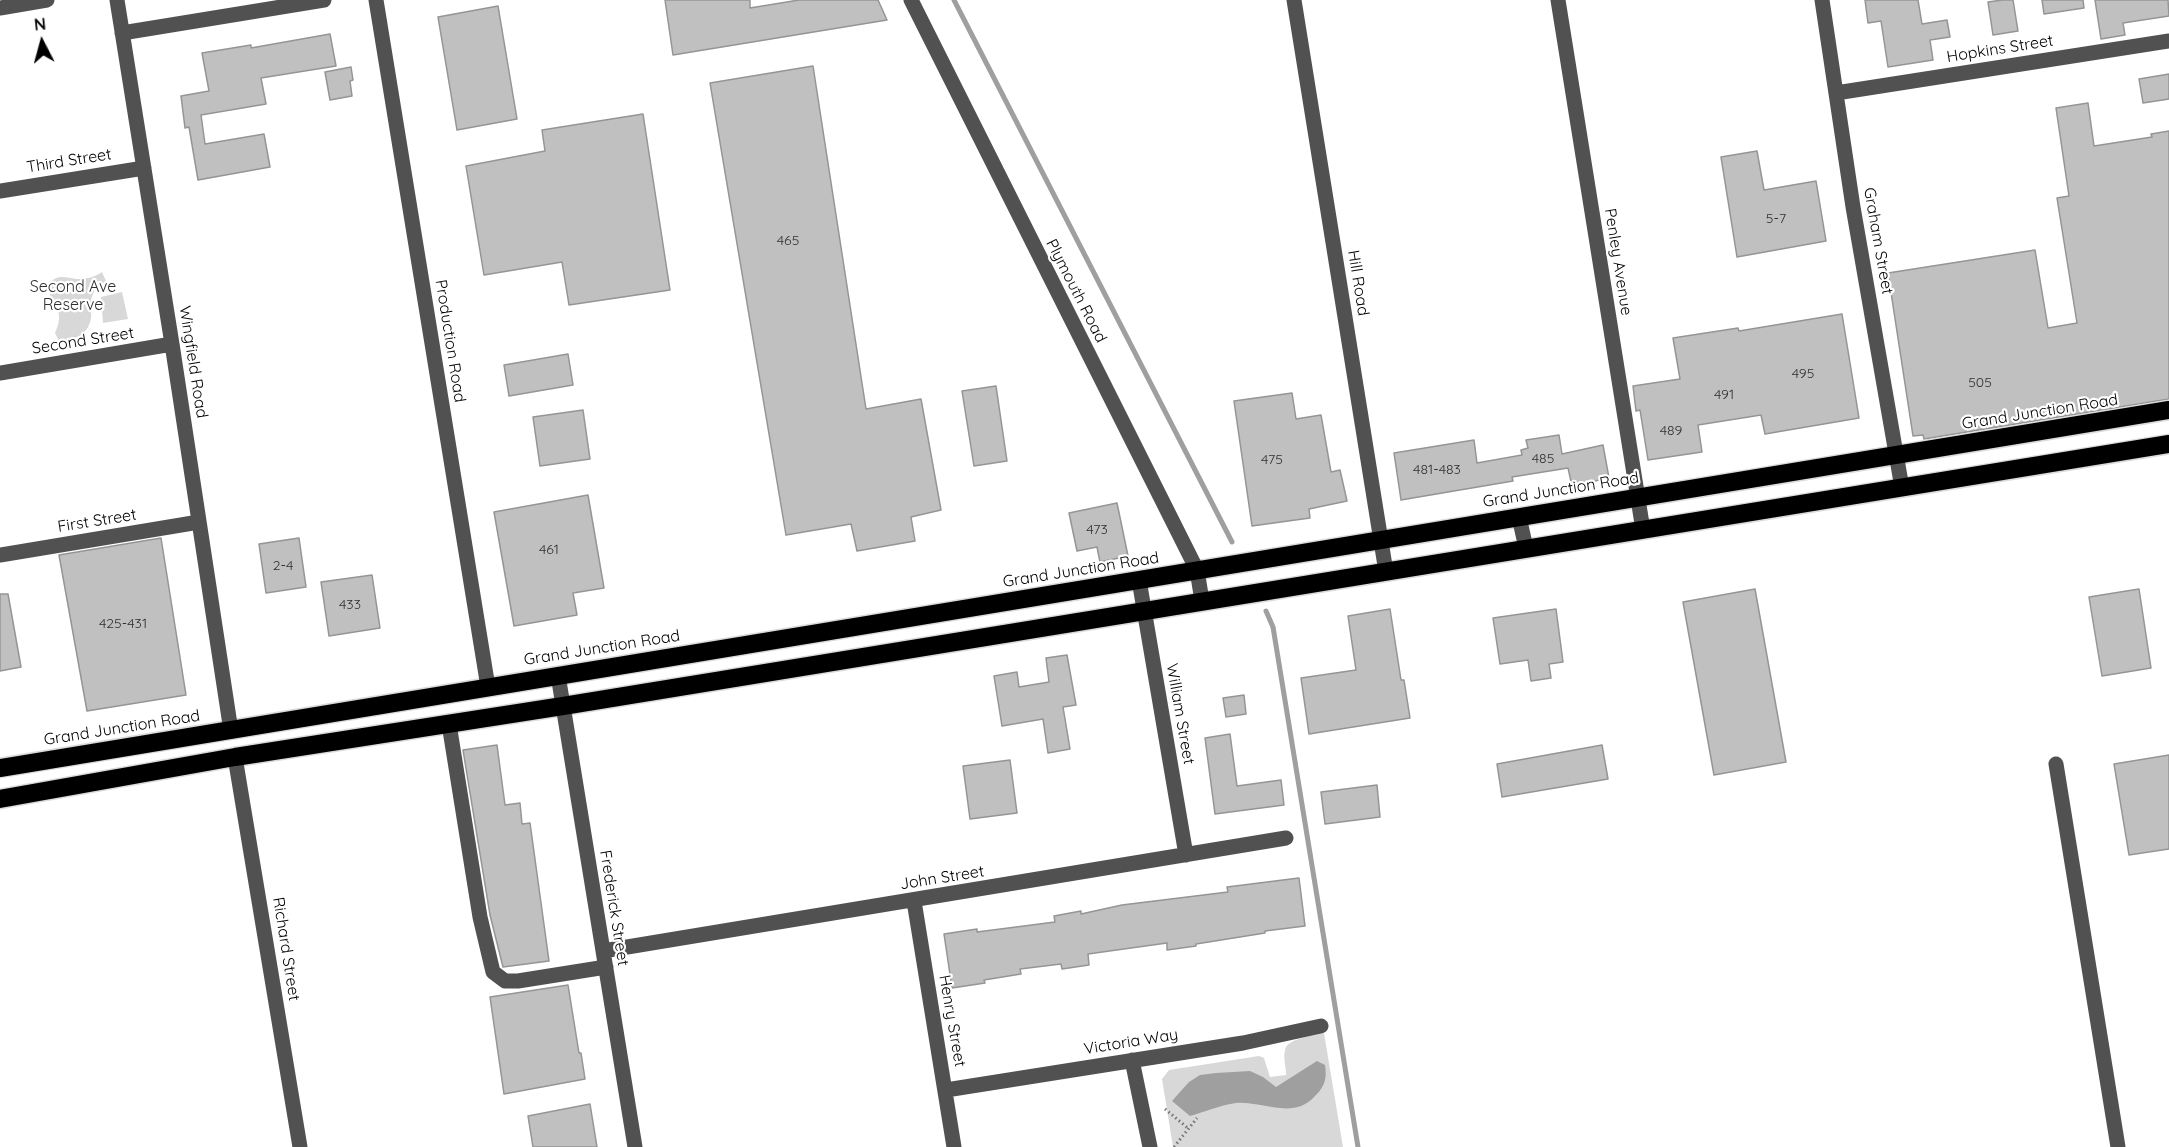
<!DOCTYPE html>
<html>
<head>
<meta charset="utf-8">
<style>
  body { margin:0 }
  #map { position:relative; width:2169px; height:1147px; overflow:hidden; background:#fff; font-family:Quicksand,sans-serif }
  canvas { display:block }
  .north { position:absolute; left:12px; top:12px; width:60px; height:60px; -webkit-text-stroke:4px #fff; paint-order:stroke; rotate:354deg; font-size:16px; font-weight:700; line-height:24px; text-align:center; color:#000 }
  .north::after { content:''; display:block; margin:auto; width:21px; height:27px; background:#000; clip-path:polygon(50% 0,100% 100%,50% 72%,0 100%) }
</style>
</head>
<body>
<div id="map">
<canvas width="2169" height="1147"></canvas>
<div class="north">N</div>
</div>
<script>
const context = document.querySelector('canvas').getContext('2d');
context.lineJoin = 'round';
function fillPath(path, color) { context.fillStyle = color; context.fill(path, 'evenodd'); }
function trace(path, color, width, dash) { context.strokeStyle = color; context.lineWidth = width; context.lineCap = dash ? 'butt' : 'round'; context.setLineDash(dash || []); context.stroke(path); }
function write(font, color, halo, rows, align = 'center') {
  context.font = font + ' Quicksand,sans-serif'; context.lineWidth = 4.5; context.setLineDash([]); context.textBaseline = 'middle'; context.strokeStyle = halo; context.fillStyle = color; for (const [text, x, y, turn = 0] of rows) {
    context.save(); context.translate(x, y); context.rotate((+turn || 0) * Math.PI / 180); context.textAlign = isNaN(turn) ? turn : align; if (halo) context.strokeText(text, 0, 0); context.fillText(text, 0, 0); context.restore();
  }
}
const green = new Path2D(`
  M102,272L106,281C101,285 95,288 93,294C89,302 92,310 91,318C88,336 74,340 59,341L55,333C68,306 46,303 49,284C58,273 66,278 77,279C87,279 95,277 102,272Z
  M122,292L128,319L103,323L101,297Z
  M1324,1033L1343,1147H1173L1162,1079L1169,1070L1259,1056L1264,1058L1270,1077L1286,1075C1286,1067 1283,1058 1285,1050C1287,1038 1314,1036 1324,1033Z`);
const water = new Path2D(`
  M1317,1061L1325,1065C1327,1078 1325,1086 1316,1095C1294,1121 1264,1101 1236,1103C1221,1105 1204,1112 1190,1116L1172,1101L1189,1082L1200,1075L1216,1073L1250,1071L1263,1077L1276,1087Z`);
const stream = new Path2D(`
  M954,0L1232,542
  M1266,611L1273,627L1358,1147`);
const building = new Path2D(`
  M665,0H750V8L799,0H878L887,20L673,55Z
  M1865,0H1918L1922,24L1947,20L1950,37L1930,40L1933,60L1888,67L1881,21L1868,23Z
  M2002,0H2013L2018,31L1993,35L1988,2Z
  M2042,0H2083L2084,8L2044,14Z
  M2095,0H2168L2169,16L2123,23L2125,35L2101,39Z
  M498,6L517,119L457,130L438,17Z
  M330,34L336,66L261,78L266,104L201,115L205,144L264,134L270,167L198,180L189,127L185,128L181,96L209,91L202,53L251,45V48Z
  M813,66L866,409L921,399L941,510L911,517L915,541L857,551L851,524L786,535L710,83Z
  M351,67L353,80L350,81L352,96L330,100L325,72Z
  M2169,74V99L2143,103L2139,79Z
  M2088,103L2094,146L2152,137L2151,134L2169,131V399L1924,439L1923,435L1913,436L1888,273L2035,250L2048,328L2077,323L2057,198L2069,196L2056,108Z
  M643,114L670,290L569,305L562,262L484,275L466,166L545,151L542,130Z
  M1757,151L1764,190L1816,181L1826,241L1737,257L1721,157Z
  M1842,314L1859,418L1765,434L1761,415L1698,425L1702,452L1648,460L1640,410L1636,411L1633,386L1680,379L1673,338L1738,328L1739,331Z
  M568,354L573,385L509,396L504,365Z
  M996,386L1007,461L974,466L962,391Z
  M1292,393L1296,419L1321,415L1331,472L1340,470L1347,501L1309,509L1310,518L1252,526L1234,401Z
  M583,410L590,459L540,466L533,417Z
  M1559,435L1562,454L1603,445L1609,478L1572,486L1568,468L1512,477L1513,481L1401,500L1394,453L1474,440L1477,463L1522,455L1521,450L1528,448L1526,440Z
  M588,495L604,588L573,593L577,615L514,626L494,512Z
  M1117,503L1128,556L1100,562L1097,547L1077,551L1069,513Z
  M161,538L186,695L87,711L59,555Z
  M299,538L306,587L266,593L259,544Z
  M372,575L380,628L329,636L321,582Z
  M1755,589L1786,762L1714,775L1683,602Z
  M2139,589L2151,668L2102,676L2089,597Z
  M0,594H8L21,667L0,671Z
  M1390,609L1401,680H1404L1410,718L1309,734L1301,678L1356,670L1348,616Z
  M1556,609L1563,662L1549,664L1551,678L1531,681L1528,660L1500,664L1493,618Z
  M1067,655L1076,705L1063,707L1070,749L1048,753L1043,719L1002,726L994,676L1017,672L1019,687L1049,682L1046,658Z
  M1244,695L1246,714L1226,717L1223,698Z
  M1230,734L1237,786L1281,780L1284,805L1215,814L1205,738Z
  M497,745L505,805L520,803L522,824L530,823L549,961L503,967L490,915L463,750Z
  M1602,745L1608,779L1502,797L1497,764Z
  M2169,755V849L2129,855L2114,764Z
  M1010,760L1017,813L970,819L963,766Z
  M1377,785L1380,817L1325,824L1321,792Z
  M1299,878L1305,926L1265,931V933L1196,944V946L1167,950V943L1088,954L1089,965L1062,969L1061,964L1020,969L1021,974L984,980L985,983L952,988L944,934L977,929V932L1055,922L1054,916L1081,911V914L1122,905L1228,892L1227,887Z
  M568,985L579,1053H581L585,1079L504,1094L490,997Z
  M590,1104L597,1147H533L528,1116Z`);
const path = new Path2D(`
  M1165,1109L1189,1129
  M1174,1147L1197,1118`);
const minor = new Path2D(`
  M117,0L172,344L231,731
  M376,0L488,687
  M911,0L1197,570L1202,601
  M1294,0L1386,572
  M1558,0L1643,530
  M1822,0L1853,207L1902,488
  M0,8L47,0
  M122,33L324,0
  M1836,93L2169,41
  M0,191L144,168
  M0,373L172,344
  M1519,517L1526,548
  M0,555L199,522
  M1139,580L1186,855
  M558,675L635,1147
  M449,724L480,917L493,972L505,981H518L606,967
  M235,757L300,1147
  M2056,764L2118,1147
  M914,901L954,1147
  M603,951L1286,838
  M1132,1060L1150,1147
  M946,1090L1243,1043L1321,1026`);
const highway = new Path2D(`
  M0,768L2169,410
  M0,799L235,757L563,706L2169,444`);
const numberNames = [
  ["5-7",1776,219],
  ["465",788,241],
  ["495",1803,374],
  ["505",1980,383],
  ["491",1724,395],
  ["489",1671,431],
  ["485",1543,459],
  ["475",1272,460],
  ["481-483",1437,470],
  ["473",1097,530],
  ["461",549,550],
  ["2-4",283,566],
  ["433",350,605],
  ["425-431",123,624]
];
const streetNames = [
  ["Hopkins Street",2000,49,-9],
  ["Third Street",69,161,-9],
  ["Graham Street",1878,241,80],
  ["Penley Avenue",1618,262,81],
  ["Hill Road",1358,283,81],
  ["Plymouth Road",1076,291,63],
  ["Second Street",83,341,-9],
  ["Production Road",450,341,81],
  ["Wingfield Road",193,362,81],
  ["Grand Junction Road",2040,412,-9],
  ["Grand Junction Road",1561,490,-9],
  ["First Street",97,521,-9],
  ["Grand Junction Road",1081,570,-9],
  ["Grand Junction Road",602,648,-9],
  ["William Street",1180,714,80],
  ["Grand Junction Road",122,728,-9],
  ["John Street",942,878,-9],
  ["Frederick Street",614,908,81],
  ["Richard Street",286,949,81],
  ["Henry Street",952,1021,80],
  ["Victoria Way",1131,1042,-9]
];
const parkNames = [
  ["Second Ave",73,287],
  ["Reserve",73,305]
];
fillPath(green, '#d8d8d8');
fillPath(water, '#9f9f9f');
trace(stream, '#9f9f9f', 5);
fillPath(building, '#c0c0c0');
trace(building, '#959595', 1.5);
trace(highway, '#dbdbdb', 21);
trace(path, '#737373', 3, [1.5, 3]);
trace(minor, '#515151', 15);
trace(highway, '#000', 18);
write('14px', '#303030', null, numberNames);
write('16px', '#000', '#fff', streetNames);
write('16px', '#2f2f2f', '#fff', parkNames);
</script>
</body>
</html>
